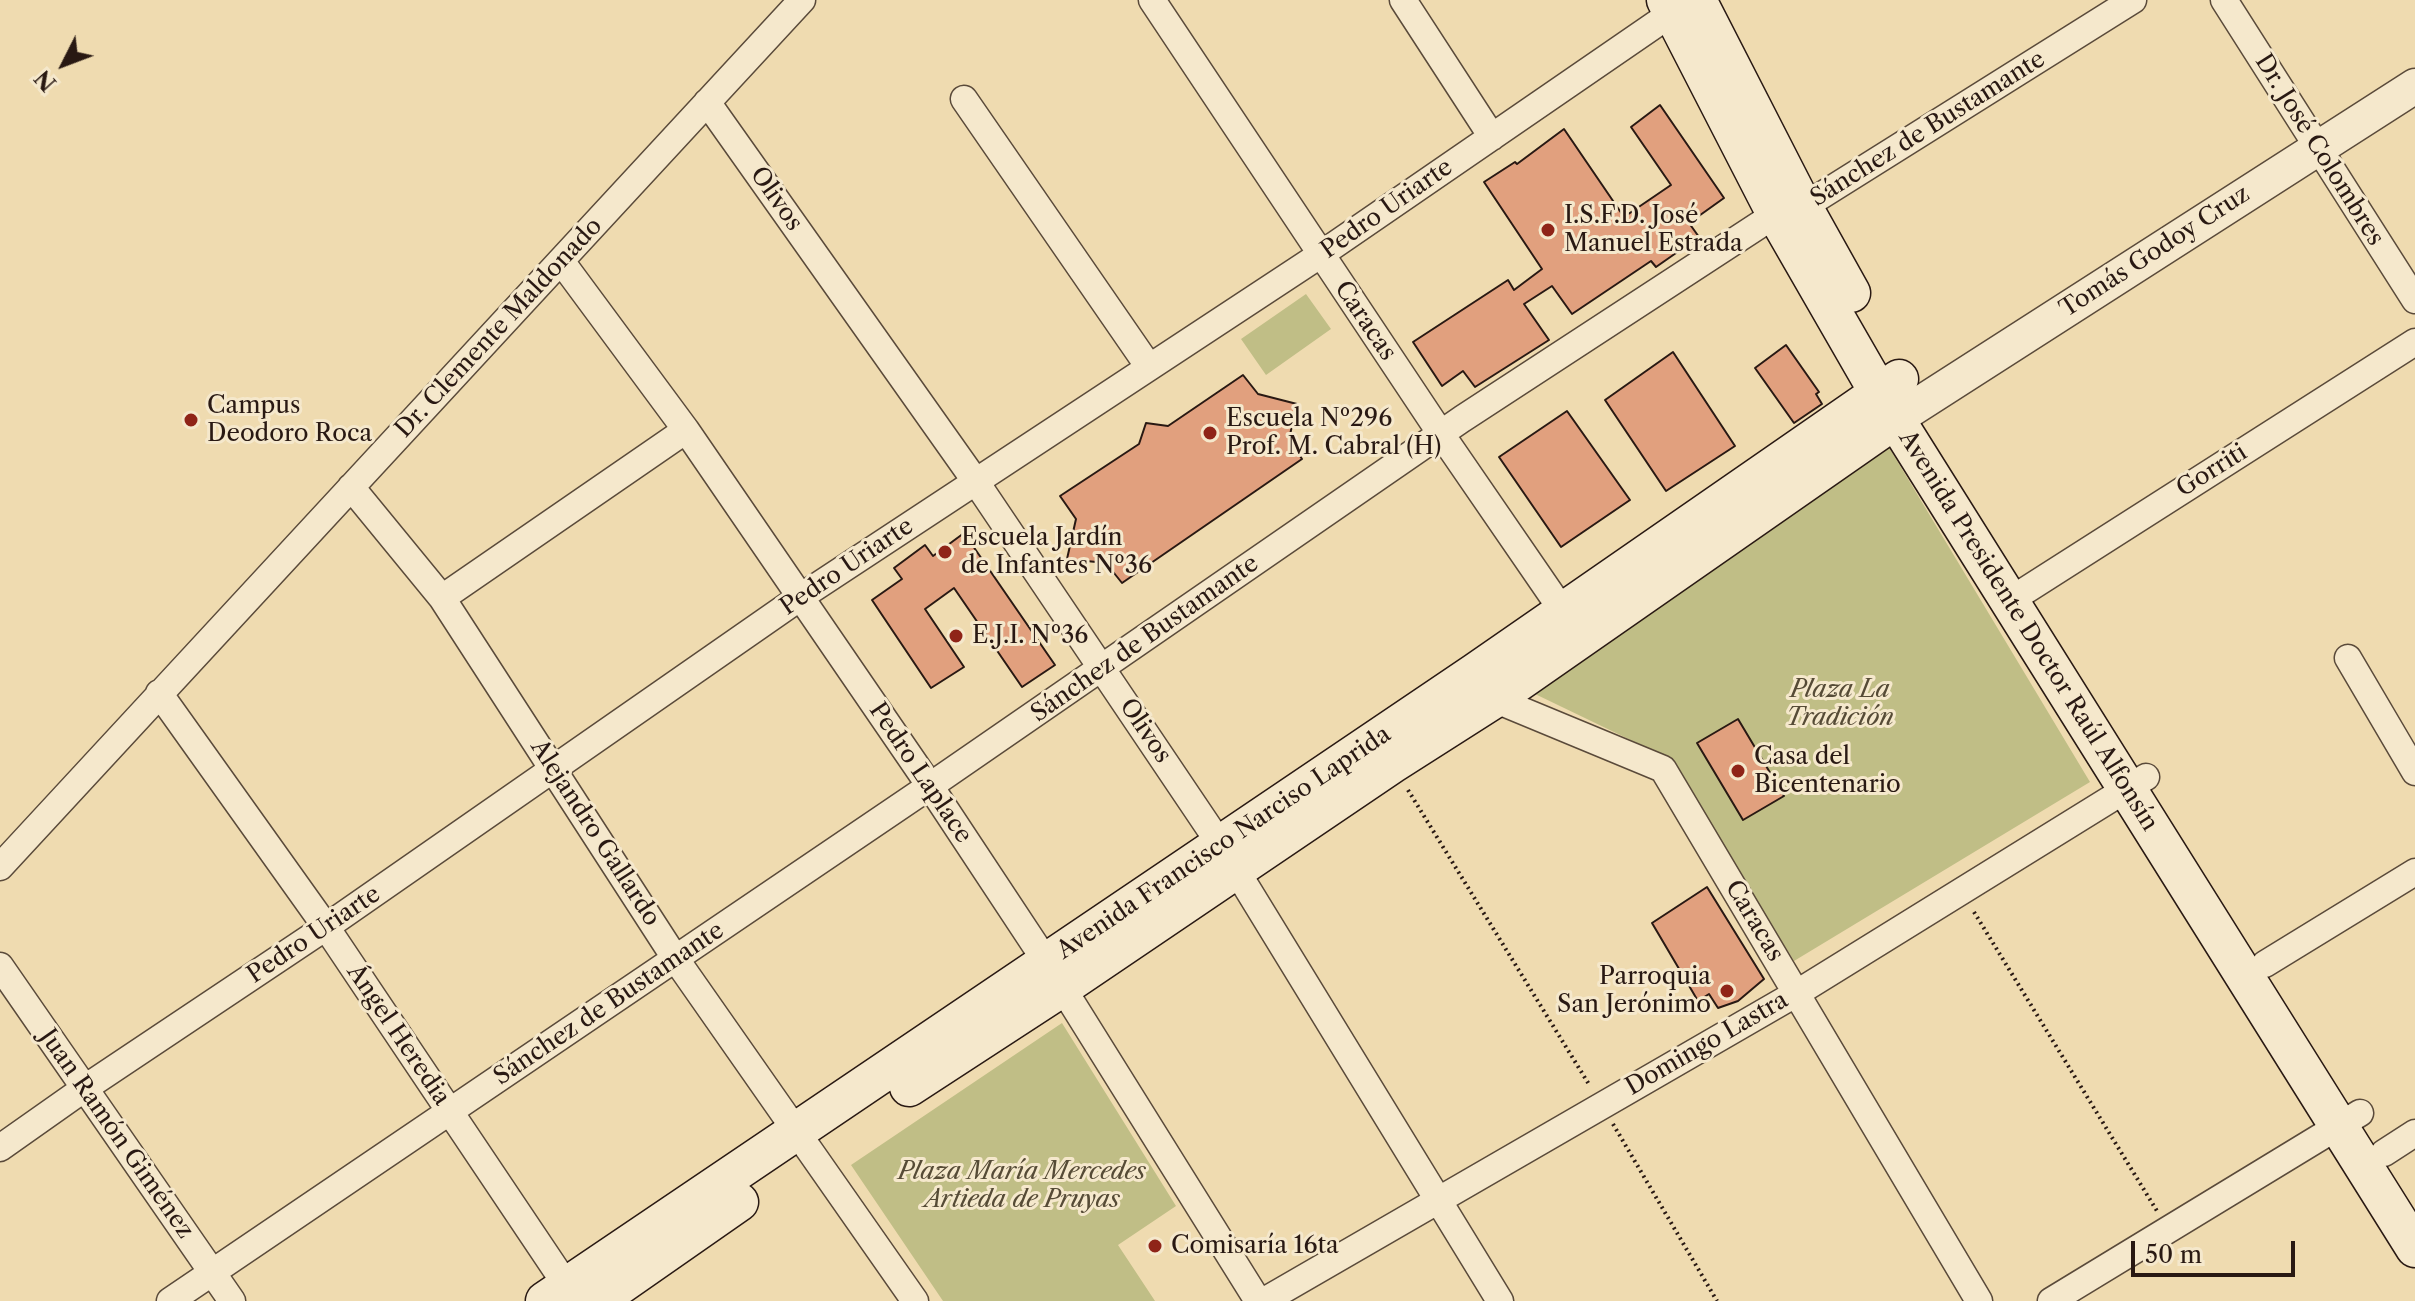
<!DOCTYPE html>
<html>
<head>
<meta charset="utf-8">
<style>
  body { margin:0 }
  #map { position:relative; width:2415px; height:1301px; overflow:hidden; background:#efdbb0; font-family:"Libre Caslon Text",serif }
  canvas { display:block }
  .north { position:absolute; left:24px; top:24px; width:80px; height:80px; -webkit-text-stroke:6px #f5e8cc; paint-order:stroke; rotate:228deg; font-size:22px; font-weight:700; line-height:32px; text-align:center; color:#291913 }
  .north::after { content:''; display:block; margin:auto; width:28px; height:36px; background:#291913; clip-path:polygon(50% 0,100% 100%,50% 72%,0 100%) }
  .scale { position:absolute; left:2131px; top:1241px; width:164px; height:36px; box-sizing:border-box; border:4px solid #291913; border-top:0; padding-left:10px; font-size:24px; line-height:28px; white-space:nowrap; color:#291913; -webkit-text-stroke:6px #f5e8cc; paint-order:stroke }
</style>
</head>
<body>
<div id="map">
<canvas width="2415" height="1301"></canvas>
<div class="north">N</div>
<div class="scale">50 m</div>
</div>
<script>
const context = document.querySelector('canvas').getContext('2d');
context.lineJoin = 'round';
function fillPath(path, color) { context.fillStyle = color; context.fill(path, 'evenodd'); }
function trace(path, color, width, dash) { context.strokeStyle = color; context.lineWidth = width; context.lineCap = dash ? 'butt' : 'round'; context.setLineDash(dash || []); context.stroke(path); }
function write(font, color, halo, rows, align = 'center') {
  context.font = font + ' "Libre Caslon Text",serif'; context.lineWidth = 6; context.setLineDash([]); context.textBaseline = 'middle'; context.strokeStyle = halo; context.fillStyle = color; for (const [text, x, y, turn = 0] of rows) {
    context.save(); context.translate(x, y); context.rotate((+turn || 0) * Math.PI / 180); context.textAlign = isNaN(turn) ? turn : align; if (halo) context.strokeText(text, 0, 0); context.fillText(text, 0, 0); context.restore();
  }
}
const green = new Path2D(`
  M1306,294L1331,329L1266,375L1241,339Z
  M1887,444L2090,782L1794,961L1668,758L1535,694Z
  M1062,1023L1176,1206L1118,1245L1155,1301H943L851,1165Z`);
const building = new Path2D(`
  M1660,105L1724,198L1689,223L1699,237L1656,267L1651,261L1572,314L1552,286L1524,304L1549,340L1475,387L1463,371L1442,386L1413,342L1508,280L1514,290L1542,269L1484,182L1515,162L1517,164L1564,129L1624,217L1671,185L1631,127Z
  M1786,345L1819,392L1816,394L1822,404L1794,423L1755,368Z
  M1673,352L1735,446L1666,491L1605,400Z
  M1243,375L1258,394L1297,404L1289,439L1302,459L1122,583L1106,563L1067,559L1076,519L1060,496L1139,444L1146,423L1168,426Z
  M1567,411L1630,500L1561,547L1499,457Z
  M964,533L1055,665L1022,687L954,588L925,609L964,667L931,688L872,600L902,579L894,568L925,545L933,556Z
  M1738,719L1784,796L1743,820L1697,743Z
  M1707,887L1764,979L1738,1001L1718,1008L1709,994L1698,1001L1652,923Z`);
const path = new Path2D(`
  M1408,790L1590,1086
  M1974,912L2157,1211
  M1613,1124L1717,1301`);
const minor = new Path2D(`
  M1152,0L1441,434L1573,626
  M1403,0L1492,137
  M2224,0L2415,300
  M964,99L1149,367
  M707,102L976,482L1220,844L1500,1301
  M561,261L686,430L930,786L1047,963L1258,1301
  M351,487L442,598L675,958L915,1301
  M442,598L686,430
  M2009,601L2415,342
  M2348,658L2415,772
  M1486,688L1494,699L1663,769L1979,1301
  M159,693L326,927L575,1298
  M0,867L802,0
  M2265,964L2415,872
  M0,966L232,1301
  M0,1148L85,1088L326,927L799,598L1320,255L1672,13L1686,8
  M2384,1153L2415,1133
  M170,1301L930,786L1462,419L1776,214L1803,207L2133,0
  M1264,1301L1797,993L2146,777
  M2051,1301L2360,1113`);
const tertiary = new Path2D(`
  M1896,419L2415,86`);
const secondary = new Path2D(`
  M1666,0L1776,214L1879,393L2415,1248
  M1697,0L1803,207L1851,293
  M909,1087L1061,988L1392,764L1494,699L1896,419
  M545,1301L1476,672L1899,379
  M597,1301L739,1202`);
const markers = [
  [1548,230,8,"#8f2418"],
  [191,420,8,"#8f2418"],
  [1210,433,8,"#8f2418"],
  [945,552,8,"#8f2418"],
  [956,636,8,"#8f2418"],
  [1738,771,8,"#8f2418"],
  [1727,991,8,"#8f2418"],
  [1155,1246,8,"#8f2418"]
];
const streetNames = [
  ["Sánchez de Bustamante",1928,129,-32],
  ["Dr. José Colombres",2319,150,58],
  ["Olivos",776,199,55],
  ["Pedro Uriarte",1387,209,-35],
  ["Tomás Godoy Cruz",2155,252,-33],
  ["Caracas",1365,321,56],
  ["Dr. Clemente Maldonado",499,328,-47],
  ["Gorriti",2212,471,-32],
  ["Pedro Uriarte",847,567,-34],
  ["Avenida Presidente Doctor Raúl Alfonsín",2028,631,58],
  ["Sánchez de Bustamante",1145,639,-35],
  ["Olivos",1145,731,56],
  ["Pedro Laplace",920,773,56],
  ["Alejandro Gallardo",595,833,57],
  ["Avenida Francisco Narciso Laprida",1224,843,-34],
  ["Caracas",1754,921,59],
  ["Pedro Uriarte",314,935,-34],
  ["Sánchez de Bustamante",609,1004,-34],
  ["Ángel Heredia",398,1035,56],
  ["Domingo Lastra",1707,1044,-30],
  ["Juan Ramón Giménez",116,1134,55]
];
const poiNames = [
  ["I.S.F.D. José",1564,216],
  ["Manuel Estrada",1564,244],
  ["Campus",207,406],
  ["Deodoro Roca",207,434],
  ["Escuela Nº296",1226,419],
  ["Prof. M. Cabral (H)",1226,447],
  ["Escuela Jardín",961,538],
  ["de Infantes Nº36",961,566],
  ["E.J.I. Nº36",972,636],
  ["Casa del",1754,757],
  ["Bicentenario",1754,785],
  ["Parroquia",1711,977,"right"],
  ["San Jerónimo",1711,1005,"right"],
  ["Comisaría 16ta",1171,1246]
];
const parkNames = [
  ["Plaza La",1840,690],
  ["Tradición",1840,718],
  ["Plaza María Mercedes",1022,1172],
  ["Artieda de Pruyas",1022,1200]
];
fillPath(green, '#c0be86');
fillPath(building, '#e1a07e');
trace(building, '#291913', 2);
trace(minor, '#5a4a3a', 29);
trace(tertiary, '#5a4a3a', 37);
trace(secondary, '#291913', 41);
trace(path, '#291913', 4, [2, 4]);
trace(minor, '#f5e8cc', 26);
trace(tertiary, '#f5e8cc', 34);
trace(secondary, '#f5e8cc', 38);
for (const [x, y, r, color] of markers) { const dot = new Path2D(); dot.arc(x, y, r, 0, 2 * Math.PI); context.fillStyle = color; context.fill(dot); trace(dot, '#f5e8cc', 3); }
write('24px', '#291913', '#f5e8cc', streetNames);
write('24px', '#291913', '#f5e8cc', poiNames, 'left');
write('italic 24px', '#564b36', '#f5e8cc', parkNames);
</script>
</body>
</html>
